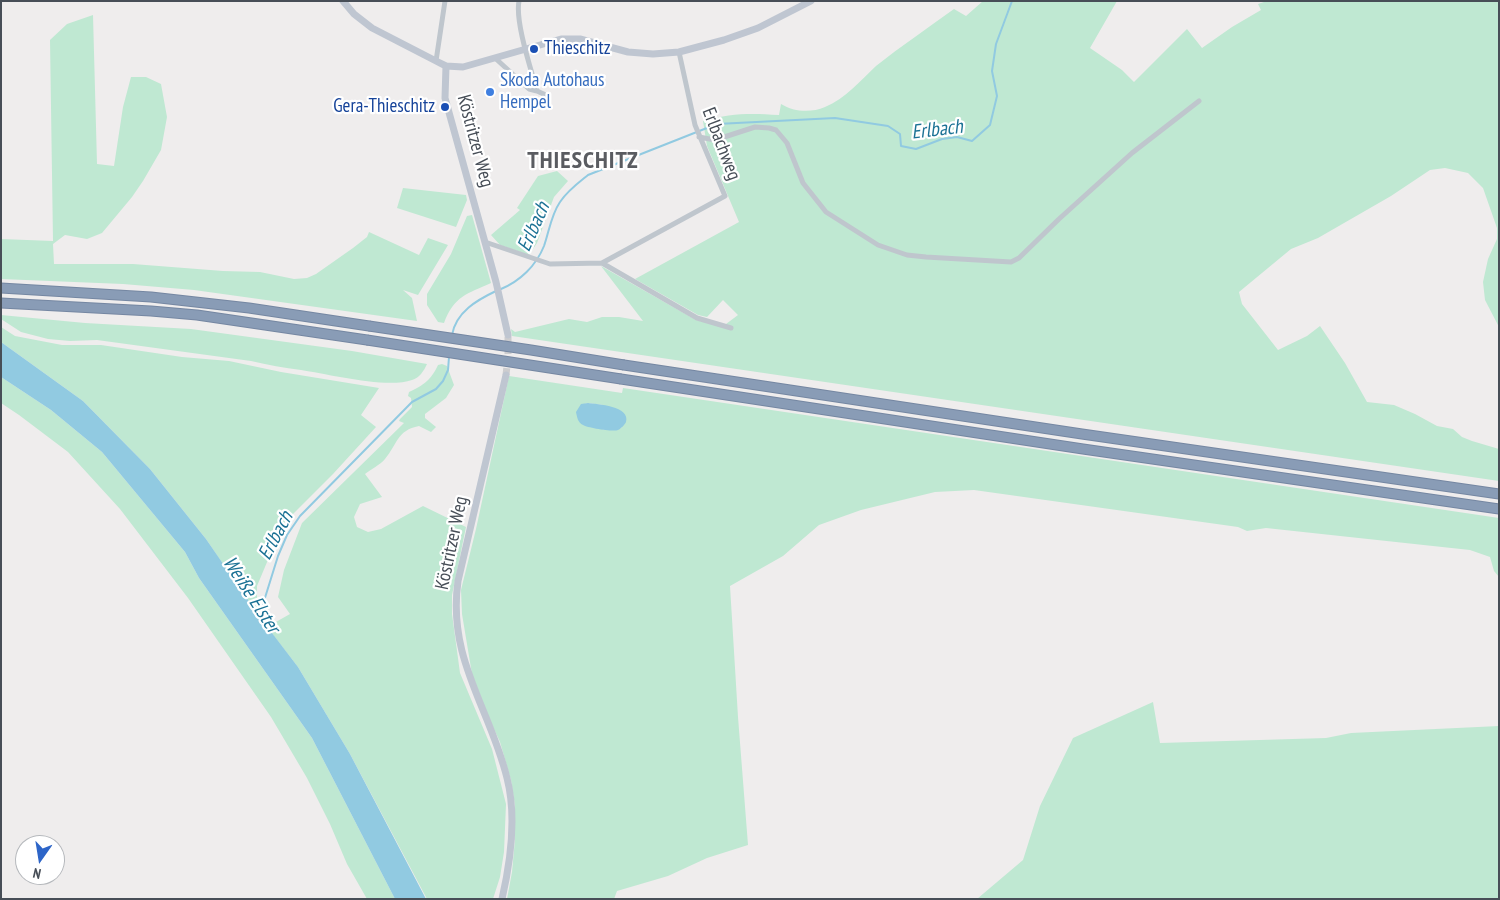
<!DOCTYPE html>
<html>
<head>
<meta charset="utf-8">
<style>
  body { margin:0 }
  #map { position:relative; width:1500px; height:900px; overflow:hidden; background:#efeded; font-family:"PT Sans Narrow",sans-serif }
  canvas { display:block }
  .frame { position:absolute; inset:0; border:2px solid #474e57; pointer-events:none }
  .north { position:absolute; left:15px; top:835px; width:50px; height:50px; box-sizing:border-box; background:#fff; border:1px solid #b5b8bc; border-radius:50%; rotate:193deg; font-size:14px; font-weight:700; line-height:20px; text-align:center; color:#474e57 }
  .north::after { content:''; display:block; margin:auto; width:18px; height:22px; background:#2d65c8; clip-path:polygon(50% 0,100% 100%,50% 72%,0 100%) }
</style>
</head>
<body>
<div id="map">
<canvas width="1500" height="900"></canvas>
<div class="frame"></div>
<div class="north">N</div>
</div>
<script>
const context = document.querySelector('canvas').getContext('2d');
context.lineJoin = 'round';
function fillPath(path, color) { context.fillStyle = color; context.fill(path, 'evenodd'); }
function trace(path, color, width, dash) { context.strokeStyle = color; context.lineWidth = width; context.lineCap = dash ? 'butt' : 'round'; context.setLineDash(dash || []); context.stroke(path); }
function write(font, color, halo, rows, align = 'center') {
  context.font = font + ' "PT Sans Narrow",sans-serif'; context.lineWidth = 4.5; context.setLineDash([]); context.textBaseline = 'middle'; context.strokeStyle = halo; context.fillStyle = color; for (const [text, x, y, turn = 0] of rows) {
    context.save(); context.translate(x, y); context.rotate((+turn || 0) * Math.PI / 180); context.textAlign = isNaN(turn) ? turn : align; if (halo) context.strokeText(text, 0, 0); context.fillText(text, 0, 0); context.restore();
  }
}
const green = new Path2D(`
  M983,1H1117L1090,48L1122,70L1134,82L1187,29L1202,48L1232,27L1261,10L1258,4L1267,1H1499V327L1485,300L1483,282L1488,259L1497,239V228L1483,188L1468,173L1445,168L1430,170L1391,196L1318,238L1291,249L1239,292L1242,304L1278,350L1307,336L1320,326L1345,363L1367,402L1394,405L1415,414L1437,426L1453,429L1462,437L1472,441L1499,449V481L512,336L511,329L515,332L569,319L587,322L602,317H619L643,321L601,266L696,320L725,327L726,324L738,315L723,300L707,317L698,315L635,279L739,222L707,146L703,121C731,113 750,113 779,115L781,104C794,112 811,113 825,107C845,99 861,80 876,66C901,46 928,28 954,9L966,16Z
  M93,15L97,164L114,166L123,107L131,77H146L161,84L167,117L161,150L143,181L132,197L102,233L87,239L65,235L53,244L54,264H133L223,271L260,272L294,279L307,278L316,274L353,248L367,237L369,232L419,255L428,238L448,245L418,295L403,290L412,298L417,321L194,290L123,284L1,279V239L53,241L50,40L67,24Z
  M557,171L568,181L554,197L537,243L529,255L500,245L491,235L520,210L517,208L538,176Z
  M403,188L466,195L467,200L456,227L397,208Z
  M472,215L491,283C467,294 454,296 444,323L438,322L427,305V294L451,254L467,216Z
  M1,315L85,323L191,329L352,351L427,364C424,371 419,378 412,380C387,389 328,374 301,370C284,368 268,365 251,361L97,340L70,341L48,339L21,332L1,319Z
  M1,327L15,336L62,345H101L182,357L229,361L281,372L379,388L361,415L376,427L333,474L283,524L257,586V614L206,539L150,469L83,401L1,342Z
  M442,364L447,366L454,385L446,398L425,414V418L436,427L431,432L419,426C397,430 397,445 385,459C380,465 371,469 365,474L382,497L360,504L354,517L357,527L368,532L381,529L423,506L466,527L452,595V614L460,673L492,749L506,804L504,852L500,877L493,899H427L350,754L298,667L267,627L290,614L278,597L284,570L302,523L404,423L399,421L400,419L412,407L411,398L408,396L409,392C424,385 431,380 438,365Z
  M509,376L622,393L623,388L1499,518V577L1494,571L1490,557L1470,550L1266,528L1247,531L1238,527L974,490L935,492L861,510L819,525L783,556L730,586L738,717L748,845L707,858L668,876L617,891L614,899H507L512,872L515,839V806L511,780L500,742L488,716L472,674L462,614L461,590L476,529ZM588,403L603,405L622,427C613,434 594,427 583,425L581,405Z
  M1,377L51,410L102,452L185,552L199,578L312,738L395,899H367L347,864L330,824L307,778L271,717L188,598L120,509L68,452L19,415L1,403Z
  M1153,702L1160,743L1326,738L1351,733L1499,726V899H977L1023,860L1040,806L1073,738Z`);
const water = new Path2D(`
  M1,342L83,401L150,469L206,539L259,616L298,667L350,754L426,899H395L312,738L199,578L185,552L102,452L51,410L1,377Z
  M588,403C597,404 631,406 626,422C625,424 621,429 618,430C613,432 588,428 583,425C578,423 577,417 576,412L581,404Z`);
const stream = new Path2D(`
  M501,289C520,281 536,266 544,246C549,232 551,215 560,202C567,191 578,183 588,175L717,124L835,118L888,126L900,134L901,146L916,149L942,139L957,137L972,141L990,125L997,96L992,71L996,44L1012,1
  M452,335C456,312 477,300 496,291
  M259,617L278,556L287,535L300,516L412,402L436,389L443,381L448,370L449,357`);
const secondaryTunnel = new Path2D(`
  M506,375L508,356V335`);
const minor = new Path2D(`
  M519,1C515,22 531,69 537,91L548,96
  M495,58L529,89L537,91
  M436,61L445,1
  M699,137L715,140L755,127L769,128L776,130L787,143L803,183L826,212L878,245L907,255L926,257L1011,262L1019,258L1059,219L1132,153L1199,101
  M485,242L550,264L602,263L697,318L731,328
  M602,263L725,196L695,125L679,52`);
const secondary = new Path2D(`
  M343,1L354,14L372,28L436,61L446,66L463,67L561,39H580L628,52L653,54L679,52L724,40L758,28L811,1
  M446,66L445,98L496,282L508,335
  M502,899C511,860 517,817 507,778C490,708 447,659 458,581L506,375`);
const motorway = new Path2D(`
  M1,288L151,297L249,308L369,326
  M1,303L151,311L197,315L367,340
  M624,365L1082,434L1499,494
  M621,379L1083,449L1499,509`);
const motorwayBridge = new Path2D(`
  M369,326L531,350L624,365
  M367,340L621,379`);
const markers = [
  [534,49,5,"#1a4fb4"],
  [490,92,5,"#3f7fe0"],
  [445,107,5,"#1a4fb4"]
];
const transitNames = [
  ["Thieschitz",544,49],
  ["Gera-Thieschitz",435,107,"right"]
];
const shopNames = [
  ["Skoda Autohaus",500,81],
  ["Hempel",500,103]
];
const streetNames = [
  ["Köstritzer Weg",475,141,75],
  ["Erlbachweg",721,144,69],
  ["Köstritzer Weg",452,543,-78]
];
const waterNames = [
  ["Erlbach",937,130,-7],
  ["Erlbach",534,227,-66],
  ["Erlbach",276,536,-62],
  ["Weiße Elster",251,595,57]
];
const districtNames = [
  ["THIESCHITZ",583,161]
];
fillPath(green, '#bfe8d2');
fillPath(water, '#91cae1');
trace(stream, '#91cae1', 2);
trace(secondaryTunnel, '#cdcdcf', 7, [7, 3.5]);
trace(motorway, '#7587a2', 11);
trace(minor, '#bfc6cd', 5);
trace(secondary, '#bfc6d1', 7);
trace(motorway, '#899cb6', 9);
trace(motorwayBridge, '#7587a2', 11, []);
trace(motorwayBridge, '#899cb6', 9);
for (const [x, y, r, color] of markers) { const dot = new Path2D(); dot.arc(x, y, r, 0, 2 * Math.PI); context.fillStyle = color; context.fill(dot); trace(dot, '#fff', 2); }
write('19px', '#164399', '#fff', transitNames, 'left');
write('19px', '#366cbe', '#fff', shopNames, 'left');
write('19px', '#474e57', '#fff', streetNames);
write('italic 20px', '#1c7295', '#fff', waterNames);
context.letterSpacing = '1px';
write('bold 24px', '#5a5c61', '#fff', districtNames);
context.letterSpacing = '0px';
</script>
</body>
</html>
